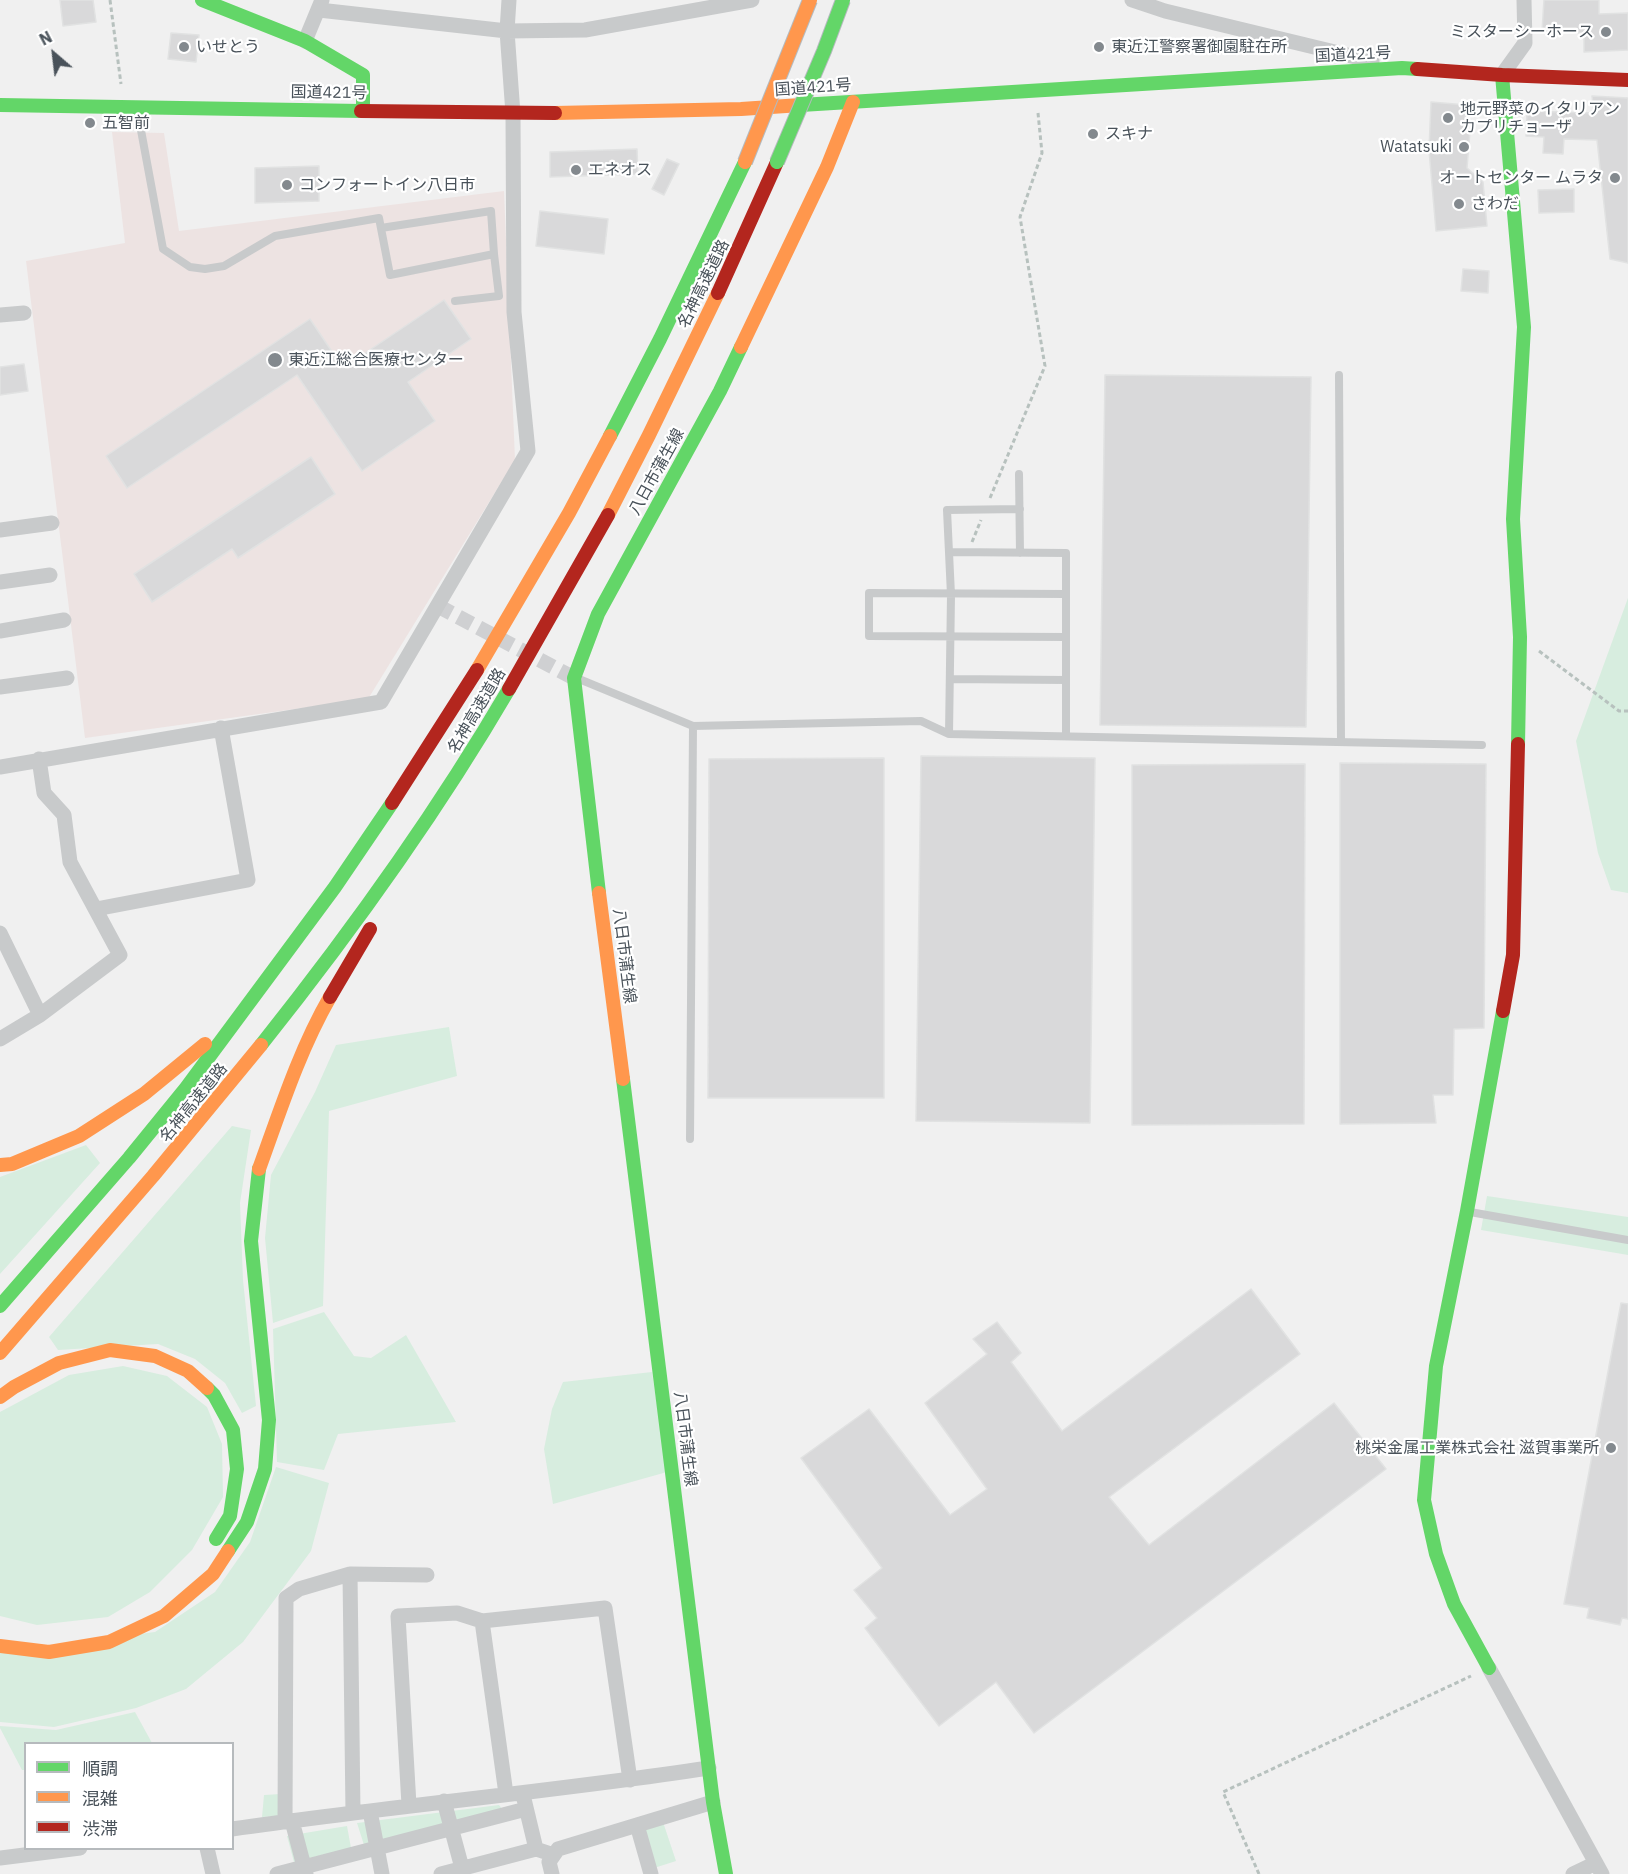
<!DOCTYPE html>
<html>
<head>
<meta charset="utf-8">
<style>
  body { margin:0 }
  #map { position:relative; width:1628px; height:1874px; overflow:hidden; background:#f0f0f0; font-family:"IBM Plex Sans","Noto Sans JP",sans-serif }
  canvas { display:block }
  .legend { position:absolute; left:24px; top:1742px; width:210px; height:108px; box-sizing:border-box; background:#fff; border:2px solid #b6babd; margin:0; padding:8px 10px; list-style:none; font-size:18px; color:#49525a }
  .legend li { display:flex; align-items:center; gap:12px; height:30px }
  .legend b { width:30px; border:2px solid #b6babd }
  .north { position:absolute; left:24px; top:24px; width:60px; height:60px; -webkit-text-stroke:4px #fff; paint-order:stroke; rotate:332deg; font-size:16px; font-weight:700; line-height:24px; text-align:center; color:#49525a }
  .north::after { content:''; display:block; margin:auto; width:21px; height:27px; background:#49525a; clip-path:polygon(50% 0,100% 100%,50% 72%,0 100%) }
</style>
</head>
<body>
<div id="map">
<canvas width="1628" height="1874"></canvas>
<ul class="legend">
<li><b style="height:8px;background:#63d668"></b>順調</li>
<li><b style="height:8px;background:#ff974d"></b>混雑</li>
<li><b style="height:8px;background:#b3261e"></b>渋滞</li>
</ul>
<div class="north">N</div>
</div>
<script>
const context = document.querySelector('canvas').getContext('2d');
context.lineJoin = 'round';
function fillPath(path, color) { context.fillStyle = color; context.fill(path, 'evenodd'); }
function trace(path, color, width, dash) { context.strokeStyle = color; context.lineWidth = width; context.lineCap = dash ? 'butt' : 'round'; context.setLineDash(dash || []); context.stroke(path); }
function write(font, color, halo, rows, align = 'center') {
  context.font = font + ' "IBM Plex Sans","Noto Sans JP",sans-serif'; context.lineWidth = 4.5; context.setLineDash([]); context.textBaseline = 'middle'; context.strokeStyle = halo; context.fillStyle = color; for (const [text, x, y, turn = 0] of rows) {
    context.save(); context.translate(x, y); context.rotate((+turn || 0) * Math.PI / 180); context.textAlign = isNaN(turn) ? turn : align; if (halo) context.strokeText(text, 0, 0); context.fillText(text, 0, 0); context.restore();
  }
}
const medical = new Path2D(`
  M112,132L164,133L179,231L504,191L515,460L368,699L85,738L26,261L125,243Z`);
const green = new Path2D(`
  M1628,598V893L1611,890L1598,853L1576,741Z
  M449,1027L457,1076L329,1111L323,1306L273,1323L265,1238L271,1175L315,1092L336,1045Z
  M232,1126L251,1130L240,1203L243,1280L256,1406L242,1413L225,1383L195,1359L158,1344L58,1350L49,1337Z
  M86,1145L100,1163L0,1274V1177Z
  M1487,1196L1628,1217V1255L1481,1230Z
  M324,1312L354,1356L371,1358L406,1335L456,1422L338,1434L324,1470L277,1462L273,1329Z
  M123,1366L167,1376L207,1407L222,1444L223,1497L192,1550L150,1592L108,1617L37,1625L0,1616V1412L69,1375Z
  M652,1372L667,1472L553,1504L544,1449L552,1409L563,1382Z
  M276,1467L329,1483L311,1551L243,1642L186,1689L136,1708L54,1727L0,1722V1652L155,1632L215,1592L250,1542Z
  M135,1712L152,1743L26,1744L25,1770H22L0,1728V1726L56,1730Z
  M281,1794L280,1816L262,1817L264,1795Z
  M499,1805L503,1810L364,1845L357,1823Z
  M663,1822L676,1861L651,1869L634,1829Z
  M347,1826L351,1848L294,1862L287,1836Z`);
const building = new Path2D(`
  M60,0H93L96,22L63,26Z
  M1544,0H1599V14L1628,13V50L1584,52V33L1542,31Z
  M171,33L199,35L196,62L168,59Z
  M1592,96L1628,98V263L1610,259L1597,140L1564,139L1563,154L1543,153L1544,137L1526,136L1527,111L1594,113Z
  M1431,102L1467,105L1463,131H1470L1467,168L1483,182L1487,226L1436,231L1429,150Z
  M637,149L638,174L550,177V152Z
  M667,159L679,164L664,195L652,189Z
  M319,166V201L255,203V168Z
  M1574,189V212L1539,213L1538,190Z
  M540,211L608,219L604,254L536,246Z
  M1463,269L1489,271L1488,293L1461,291Z
  M444,300L471,339L408,382L435,421L362,471L297,375L127,488L106,456L310,319L343,368Z
  M24,364L28,391L0,395V367Z
  M1105,375L1311,377L1306,727L1100,725Z
  M311,457L335,494L238,558L232,549L152,602L134,574Z
  M921,756L1095,758L1090,1123L916,1121Z
  M884,758V1098H708L709,759Z
  M1340,763L1486,764L1484,1028L1454,1029L1453,1095H1433L1436,1123L1340,1124Z
  M1305,764L1304,1124L1132,1125V765Z
  M1251,1289L1300,1354L1109,1497L1149,1545L1334,1403L1386,1469L1034,1733L996,1682L939,1726L865,1628L877,1618L854,1590L882,1568L801,1458L869,1409L950,1515L987,1489L925,1403L987,1354L973,1339L997,1322L1021,1353L1011,1362L1062,1431Z
  M1621,1303L1628,1304V1619L1622,1618L1620,1625L1587,1618L1589,1608L1564,1604Z`);
const streetTunnel = new Path2D(`
  M438,606L574,678`);
const path = new Path2D(`
  M110,0L121,84
  M990,498L1045,366L1020,217L1042,153L1038,113
  M972,542L981,520
  M1539,651L1619,711H1628
  M1259,1874L1223,1792L1471,1676`);
const lane = new Path2D(`
  M138,114L163,249L190,267L205,269L224,266L275,236L379,218L390,275L494,254L491,211L381,228
  M455,301L499,296L494,254
  M1339,375L1341,742
  M1019,474L1020,553
  M949,552L1066,553V736
  M1066,594L869,593V636L1066,637
  M579,679L693,726L690,1139
  M950,679L1066,680
  M693,726L921,721L949,734L1482,745
  M949,734L951,595L947,510L1020,509
  M1470,1212L1628,1240`);
const street = new Path2D(`
  M1132,0L1165,11L1372,61
  M319,10L507,31L585,30L752,0
  M305,41L322,0
  M1502,75L1525,43L1524,0
  M0,315L24,313
  M0,530L52,523
  M0,582L50,575
  M0,631L64,620
  M0,687L67,678
  M0,767L381,702L528,451L514,312L513,114L507,31L509,0
  M96,909L248,880L221,728
  M0,933L40,1015
  M0,1039L40,1015L120,955L70,862L64,815L44,793L39,759
  M350,1574L427,1575
  M1489,1668L1602,1874
  M506,1794L482,1621L605,1608L630,1780
  M524,1799L536,1849
  M444,1801L462,1868
  M409,1805L398,1616L457,1613L482,1621
  M370,1811L382,1874
  M292,1821L306,1874
  M285,1822L286,1598L299,1589L350,1574L353,1813
  M637,1825L651,1874
  M232,1829C391,1806 551,1792 709,1768
  M207,1848L213,1874
  M0,1858L80,1848
  M277,1874L526,1809
  M441,1874L536,1849L554,1855
  M552,1874L549,1862L558,1849L713,1802
  M1573,1874L1596,1863`);
const fast = new Path2D(`
  M202,0L305,41L363,75V110
  M1502,75L1524,327L1513,519L1520,637L1518,744
  M0,105L361,111
  M801,105L1402,68L1417,69
  M610,436L660,339L745,162
  M599,893L574,678L598,614L720,391L741,347
  M261,1045C351,932 436,814 509,689
  M623,1079L713,1802L726,1874
  M0,1306L129,1158L186,1088L335,887L392,803
  M207,1388L214,1395L233,1430L237,1469L230,1516L216,1539
  M228,1551L247,1522L265,1469L269,1420L251,1241L259,1169
  M1489,1668L1454,1604L1436,1554L1424,1500L1436,1366L1467,1211L1503,1011`);
const slow = new Path2D(`
  M555,113L741,109L801,105
  M741,347L827,167L853,102
  M608,515L649,435L718,293
  M477,670L569,513L610,436
  M599,893L623,1079
  M0,1165L12,1164L79,1136L144,1094L205,1044
  M259,1169C280,1111 299,1051 330,997
  M0,1353L153,1176L261,1045
  M0,1397L14,1387L59,1363L110,1350L155,1356L188,1371L207,1388
  M0,1646L49,1652L109,1642L164,1616L213,1574L228,1551`);
const jam = new Path2D(`
  M1417,69L1502,75L1628,80
  M361,111L555,113
  M718,293L777,162
  M509,689L608,515
  M392,803L477,670
  M330,997L370,929
  M1503,1011L1513,955L1518,744`);
const fastBridge = new Path2D(`
  M777,162L824,51L843,0`);
const slowBridge = new Path2D(`
  M745,162L810,0`);
const markers = [
  [1606,32,6,"#83898e"],
  [184,47,6,"#83898e"],
  [1099,47,6,"#83898e"],
  [1448,118,6,"#83898e"],
  [90,123,6,"#83898e"],
  [1093,134,6,"#83898e"],
  [1464,147,6,"#83898e"],
  [576,170,6,"#83898e"],
  [1615,178,6,"#83898e"],
  [287,185,6,"#83898e"],
  [1459,204,6,"#83898e"],
  [275,360,8,"#83898e"],
  [1611,1448,6,"#83898e"]
];
const poiNames = [
  ["ミスターシーホース",1594,32,"right"],
  ["いせとう",196,47],
  ["東近江警察署御園駐在所",1111,47],
  ["地元野菜のイタリアン",1460,109],
  ["カプリチョーザ",1460,127],
  ["五智前",102,123],
  ["スキナ",1105,134],
  ["Watatsuki",1452,147,"right"],
  ["エネオス",588,170],
  ["オートセンター ムラタ",1603,178,"right"],
  ["コンフォートイン八日市",299,185],
  ["さわだ",1471,204],
  ["東近江総合医療センター",288,360],
  ["桃栄金属工業株式会社 滋賀事業所",1599,1448,"right"]
];
const streetNames = [
  ["国道421号",1353,55,-3],
  ["国道421号",813,88,-4],
  ["国道421号",329,93,1],
  ["名神高速道路",704,284,-64],
  ["八日市蒲生線",657,472,-61],
  ["名神高速道路",477,711,-59],
  ["八日市蒲生線",624,956,83],
  ["名神高速道路",194,1103,-51],
  ["八日市蒲生線",685,1439,83]
];
fillPath(medical, '#ede3e2');
fillPath(green, '#d7eddf');
fillPath(building, '#d9d9da');
trace(building, '#e1e2e2', 1.5);
trace(streetTunnel, '#cfd0d2', 15, [15, 8]);
trace(path, '#b7c1be', 3, [4.5, 3]);
trace(lane, '#c8cacb', 8);
trace(street, '#c8cacb', 15);
trace(fast, '#63d668', 14);
trace(slow, '#ff974d', 14);
trace(jam, '#b3261e', 14);
trace(fastBridge, '#b5babe', 16, []);
trace(slowBridge, '#b5babe', 16, []);
trace(fastBridge, '#63d668', 14);
trace(slowBridge, '#ff974d', 14);
for (const [x, y, r, color] of markers) { const dot = new Path2D(); dot.arc(x, y, r, 0, 2 * Math.PI); context.fillStyle = color; context.fill(dot); trace(dot, '#fff', 2); }
write('16px', '#49525a', '#fff', poiNames, 'left');
write('16px', '#49525a', '#fff', streetNames);
</script>
</body>
</html>
